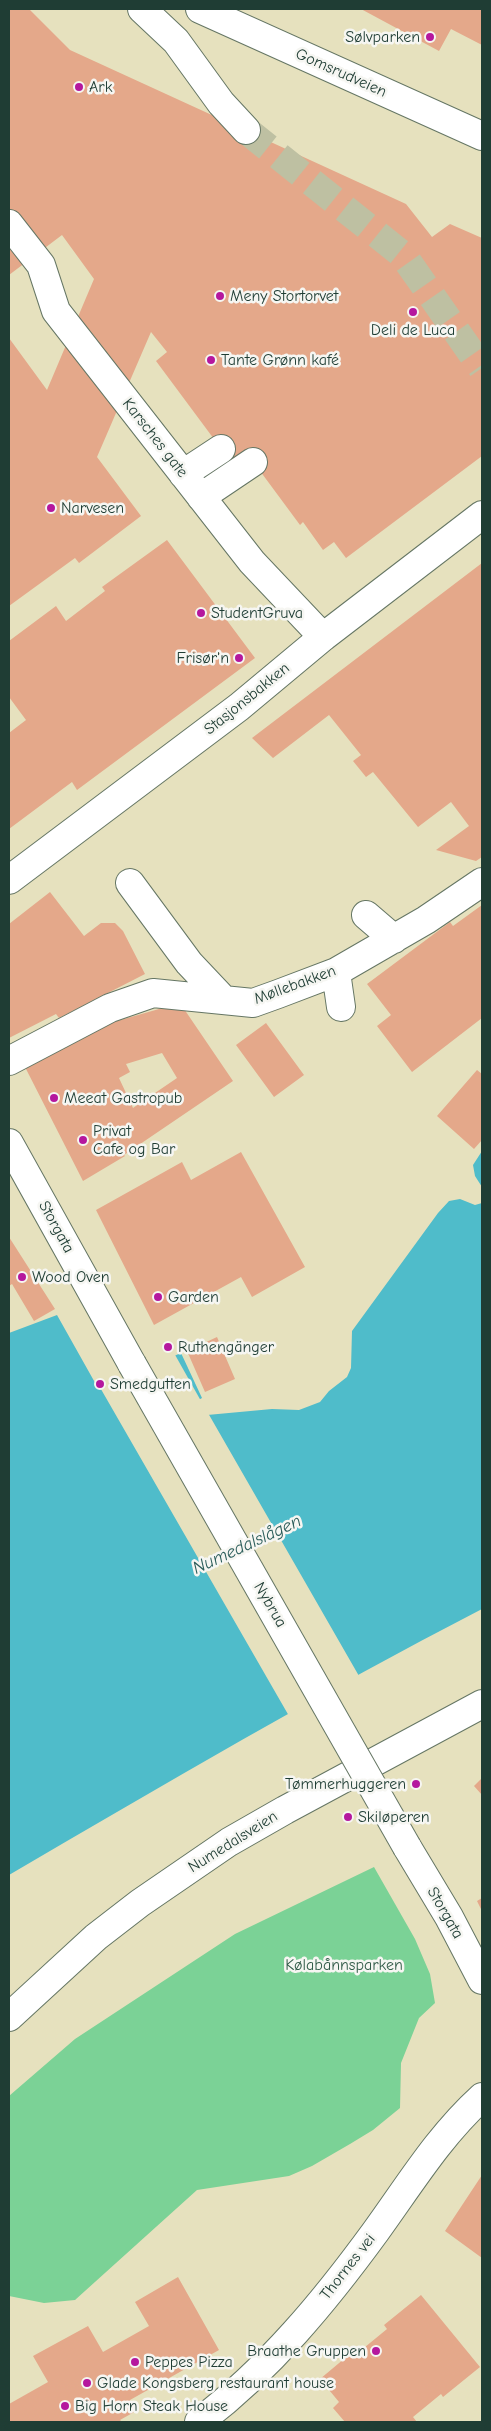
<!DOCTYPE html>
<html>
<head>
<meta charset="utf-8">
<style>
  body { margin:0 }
  #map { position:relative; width:491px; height:2431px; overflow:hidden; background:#e6e1be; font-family:"Comic Neue",sans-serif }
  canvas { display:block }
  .frame { position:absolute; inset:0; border:10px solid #1f3d34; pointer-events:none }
</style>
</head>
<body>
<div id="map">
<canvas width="491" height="2431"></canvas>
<div class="frame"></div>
</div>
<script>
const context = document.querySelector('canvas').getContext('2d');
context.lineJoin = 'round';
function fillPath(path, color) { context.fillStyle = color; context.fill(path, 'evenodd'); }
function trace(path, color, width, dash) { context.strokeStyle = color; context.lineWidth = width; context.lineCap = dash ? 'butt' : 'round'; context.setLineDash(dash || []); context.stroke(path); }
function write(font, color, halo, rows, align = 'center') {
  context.font = font + ' "Comic Neue",sans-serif'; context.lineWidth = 5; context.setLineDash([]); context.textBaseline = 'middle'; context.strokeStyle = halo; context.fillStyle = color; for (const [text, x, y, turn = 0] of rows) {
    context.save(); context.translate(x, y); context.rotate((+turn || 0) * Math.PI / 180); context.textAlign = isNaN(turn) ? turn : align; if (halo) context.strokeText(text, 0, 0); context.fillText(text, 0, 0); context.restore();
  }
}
const green = new Path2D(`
  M374,1867L415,1939L430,1974L435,2003L419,2018L401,2063L400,2108L373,2130L350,2144L312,2166L289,2176L197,2190L75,2300L44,2303L9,2296V2096L75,2039L235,1934Z`);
const water = new Path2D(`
  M482,1151V1187L475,1176L473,1165Z
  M460,1199L475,1205L482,1203V1609C321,1692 165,1784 9,1875V1333L57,1315L98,1388L181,1353L202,1398L164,1419L272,1409L299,1410L320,1402L329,1391L347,1377L351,1368L352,1331L438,1213L449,1201Z`);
const pier = new Path2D(`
  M174,1353L201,1401L173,1417L208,1413L359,1676L289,1716L98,1384Z`);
const building = new Path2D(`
  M9,9H29L70,50L406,204L432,237L450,224L482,238V456L346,558L334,542L323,550L303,522L300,525L246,452L231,462L156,361L167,352L151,332L97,457L141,516L79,563L75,558L9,606V338L47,390L94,279L62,235L9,275Z
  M361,9H482V45L451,29L439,51Z
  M167,540L255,658L77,790L72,782L9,829V733L26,720L9,697V641L56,606L66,621L105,591L102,587Z
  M482,563V857L476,861L436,850L469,826L451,802L418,827L373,772L366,777L353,761L361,755L329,715L273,758L252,738Z
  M50,892L84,936L101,923H115L123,931L145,974L59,1018L56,1014L9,1038V924Z
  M482,905V1018L412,1072L377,1026L391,1015L367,984L450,922L453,926Z
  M180,1003L233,1081L124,1155L125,1156L83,1181L25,1067L110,1023ZM162,1053L177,1078L133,1108L119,1078L130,1072L126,1064Z
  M266,1023L304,1075L274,1097L236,1045Z
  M477,1070L482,1074V1140L474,1149L437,1116Z
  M241,1152L305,1267L252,1297L241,1277L154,1325L96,1210L182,1162L191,1180Z
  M9,1237L55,1309L34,1321L12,1284L9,1286Z
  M217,1337L235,1379L205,1392L187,1351Z
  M482,1778V1795L474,1786Z
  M482,1898V1911L477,1901Z
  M482,2175V2258L445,2231Z
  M178,2277L219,2350L130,2400L136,2411L120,2420L122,2422H9V2404L48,2382L33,2356L88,2326L103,2352L149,2326L135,2302Z
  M421,2295L480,2367L443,2397L441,2394L413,2417L417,2422H345L333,2408L339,2402L320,2379L357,2348L359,2352L387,2329L384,2325Z`);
const minorTunnel = new Path2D(`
  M246,130L403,255L482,368`);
const minor = new Path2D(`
  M142,9L176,41L221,103L246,130
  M9,224L41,265L56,311L252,562L323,637
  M183,474L221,449
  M201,497L253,462
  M9,880L239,707L323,637L482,515
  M130,883L189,963L223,999
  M366,915L394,939
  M336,972L341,1007
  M9,1061L110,1008L153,993L253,1003L278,994L336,972L426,920L482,882
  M9,1143L132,1364
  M407,1847L449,1917L482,1980
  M199,2422C269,2369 325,2301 376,2231C410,2184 439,2136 482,2097`);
const major = new Path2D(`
  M200,9L482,136
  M9,2017L96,1937L140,1903L229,1842L285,1810L482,1704`);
const minorBridge = new Path2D(`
  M132,1364L407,1847`);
const markers = [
  [430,37,5,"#b5179e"],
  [79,87,5,"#b5179e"],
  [220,296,5,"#b5179e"],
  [413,312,5,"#b5179e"],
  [211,360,5,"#b5179e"],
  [51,508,5,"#b5179e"],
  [201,613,5,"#b5179e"],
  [239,658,5,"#b5179e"],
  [54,1098,5,"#b5179e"],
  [83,1140,5,"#b5179e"],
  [22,1277,5,"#b5179e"],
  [158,1297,5,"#b5179e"],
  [168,1347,5,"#b5179e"],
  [100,1384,5,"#b5179e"],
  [416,1784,5,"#b5179e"],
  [348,1817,5,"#b5179e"],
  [376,2351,5,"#b5179e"],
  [135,2362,5,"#b5179e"],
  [87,2383,5,"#b5179e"],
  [65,2406,5,"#b5179e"]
];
const poiNames = [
  ["Sølvparken",420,37,"right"],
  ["Ark",89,87],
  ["Meny Stortorvet",230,296],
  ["Deli de Luca",413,330,"center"],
  ["Tante Grønn kafé",221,360],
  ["Narvesen",61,508],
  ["StudentGruva",211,613],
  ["Frisør'n",229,658,"right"],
  ["Meeat Gastropub",64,1098],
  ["Privat",93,1131],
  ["Cafe og Bar",93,1149],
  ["Wood Oven",32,1277],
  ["Garden",168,1297],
  ["Ruthengänger",178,1347],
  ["Smedgutten",110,1384],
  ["Tømmerhuggeren",406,1784,"right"],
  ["Skiløperen",358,1817],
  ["Braathe Gruppen",366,2351,"right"],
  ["Peppes Pizza",145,2362],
  ["Glade Kongsberg restaurant house",97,2383],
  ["Big Horn Steak House",75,2406]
];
const streetNames = [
  ["Gomsrudveien",341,73,24],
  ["Karsches gate",155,438,52],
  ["Stasjonsbakken",247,699,-39],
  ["Møllebakken",295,985,-20],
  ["Storgata",56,1227,61],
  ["Nybrua",270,1605,60],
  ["Numedalsveien",233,1842,-32],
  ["Storgata",445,1913,60],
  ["Thornes vei",348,2267,-52]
];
const parkNames = [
  ["Kølabånnsparken",344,1965]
];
const waterNames = [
  ["Numedalslågen",247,1545,-25]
];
fillPath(green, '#7bd296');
fillPath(water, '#4fbcca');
fillPath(pier, '#e6e1be');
fillPath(building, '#e4a88a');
trace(minorTunnel, '#bec0a2', 28, [28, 14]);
trace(minor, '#657664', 30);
trace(major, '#657664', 30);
trace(minor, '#fff', 28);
trace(major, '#fff', 28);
trace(minorBridge, '#657664', 30, []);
trace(minorBridge, '#fff', 28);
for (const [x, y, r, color] of markers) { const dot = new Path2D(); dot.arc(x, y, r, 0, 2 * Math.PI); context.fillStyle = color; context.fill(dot); trace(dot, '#f6f6f2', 2); }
write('16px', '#1f3d34', '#f6f6f2', poiNames, 'left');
write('16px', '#1f3d34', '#f6f6f2', streetNames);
write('16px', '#315b48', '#f6f6f2', parkNames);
write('italic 18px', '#2b5d5a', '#f6f6f2', waterNames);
</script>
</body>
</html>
